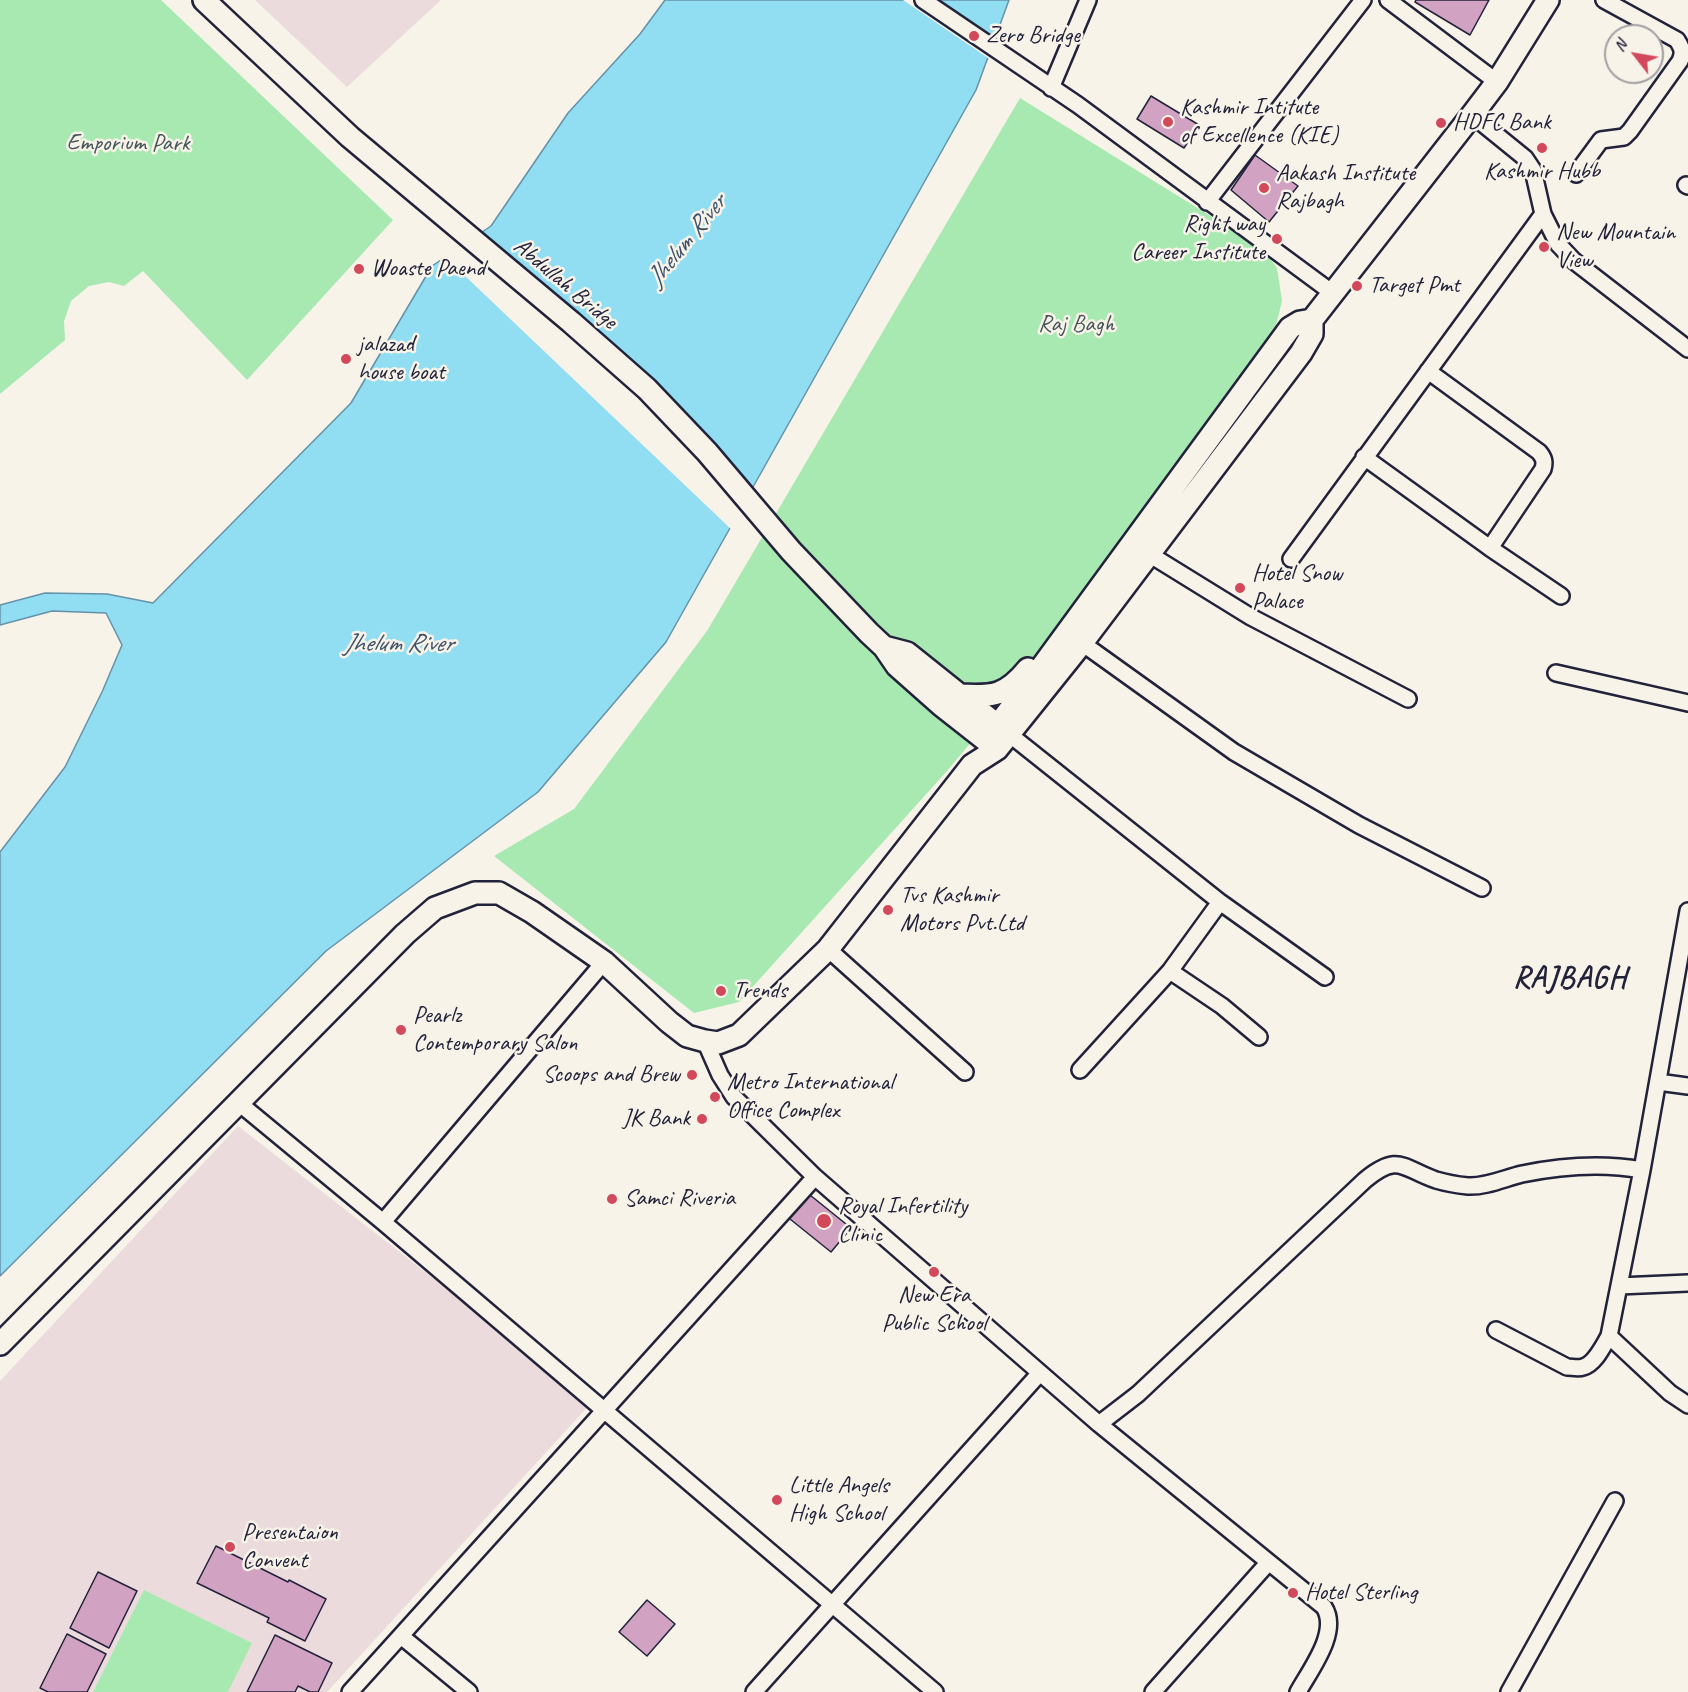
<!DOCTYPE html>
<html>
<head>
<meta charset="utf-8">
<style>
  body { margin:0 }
  #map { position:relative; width:1688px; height:1692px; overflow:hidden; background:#f7f3e8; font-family:Caveat,sans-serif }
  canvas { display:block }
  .north { position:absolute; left:1604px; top:24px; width:60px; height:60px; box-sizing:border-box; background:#f7f3e8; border:2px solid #a29fa3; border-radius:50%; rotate:301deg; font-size:16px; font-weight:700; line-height:24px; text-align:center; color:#22223b }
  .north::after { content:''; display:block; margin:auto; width:21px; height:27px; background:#d1495b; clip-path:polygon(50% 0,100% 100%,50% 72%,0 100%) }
</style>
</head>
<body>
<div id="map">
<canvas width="1688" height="1692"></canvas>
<div class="north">N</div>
</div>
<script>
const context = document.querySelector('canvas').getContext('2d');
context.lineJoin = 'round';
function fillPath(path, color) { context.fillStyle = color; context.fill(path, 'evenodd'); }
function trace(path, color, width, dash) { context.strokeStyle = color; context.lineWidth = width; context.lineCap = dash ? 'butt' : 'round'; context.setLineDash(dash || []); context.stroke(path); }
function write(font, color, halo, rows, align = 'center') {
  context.font = font + ' Caveat,sans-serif'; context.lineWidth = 5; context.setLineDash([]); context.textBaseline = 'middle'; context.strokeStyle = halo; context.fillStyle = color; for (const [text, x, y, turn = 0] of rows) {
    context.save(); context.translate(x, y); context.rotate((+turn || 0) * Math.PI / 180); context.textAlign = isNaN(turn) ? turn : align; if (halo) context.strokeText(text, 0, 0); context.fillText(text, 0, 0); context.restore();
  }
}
const built = new Path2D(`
  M255,0H441L347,87Z
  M238,1126L592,1402L327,1692H0V1381Z`);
const green = new Path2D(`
  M0,0H161L393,220L247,380L143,271L124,286L109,282L89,286L71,301L64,321L65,340L0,394Z
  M1020,98L1262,248L1277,268L1282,301L1276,325L1024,679L947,771L739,1002L694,1013L494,856L574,809L707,631Z
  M144,1590L252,1643L228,1692H93Z`);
const water = new Path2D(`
  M665,0H1009L976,90L666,642L538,792L326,951L0,1276V852L65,767L102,692L122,645L106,613L52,611L0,625V605L45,593L107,594L153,603L351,403L432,266L491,226L568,113L640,34Z`);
const pier = new Path2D(`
  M903,0H940L998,39L991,60Z
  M474,234L750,497L732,530L443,255Z`);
const building = new Path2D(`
  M1416,0H1489L1470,35L1415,2Z
  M1151,96L1199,125L1184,148L1137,119Z
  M1255,155L1298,186L1269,222L1231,190Z
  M805,1191L851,1228L831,1252L785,1215Z
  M216,1546L288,1582L289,1580L326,1599L305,1641L267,1622L269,1618L197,1583Z
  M98,1572L137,1591L109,1648L70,1628Z
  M647,1600L675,1624L647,1656L619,1632Z
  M67,1634L106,1654L87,1692H48L40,1688Z
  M275,1635L332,1663L318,1692H310L298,1686L295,1692H247Z`);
const street = new Path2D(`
  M923,0L1078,105L1334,294
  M1388,0L1497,82
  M1051,88L1088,0
  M1472,115L1525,158L1533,170L1543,214L1558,244L1574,261L1688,349
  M1576,174L1601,140L1624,137L1630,131L1680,61C1684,52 1682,48 1677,40L1604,0
  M1686,185L1688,186
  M1207,202L1363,0
  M1428,371L1539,452C1544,458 1545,462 1543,469L1490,548
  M1364,457L1490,548L1561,596
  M1149,554L1251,617L1408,699
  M1291,559L1543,214
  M1082,643L1234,752L1359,825L1482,888
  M1556,673L1688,703
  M1009,734L1220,902L1325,977
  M828,949L965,1072
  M1170,971L1222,1006L1259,1037
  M705,1041L720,1075L734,1097L815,1177L1099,1424L1324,1607C1340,1632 1310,1670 1298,1692
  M1080,1070L1170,971L1220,902
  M1658,1082L1688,1086
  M239,1103L383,1222L935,1692
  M383,1222L604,962
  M1619,1286L1688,1283
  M1496,1330L1567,1367C1572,1367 1578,1369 1583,1367C1595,1364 1603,1346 1609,1336L1642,1170L1688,911
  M1609,1336L1670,1393L1688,1405
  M1099,1424L1138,1394L1365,1180C1399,1152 1403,1169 1436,1180C1446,1183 1458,1185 1468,1186C1486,1187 1505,1178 1522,1174C1561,1166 1603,1163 1642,1170
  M401,1636L469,1692
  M350,1692L815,1177
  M754,1692L1039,1374
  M1153,1692L1268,1563
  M1509,1692L1615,1501`);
const secondary = new Path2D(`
  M204,0L350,137L571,322L647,389L707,452L791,551L869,633L884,647L897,666L941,705L997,749
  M884,647L907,653L1007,733
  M960,695C993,697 1006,696 1028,669
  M988,736L998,725L1038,672L1290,328L1300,322L1312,320L1472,115L1497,82L1548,0
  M0,1344L405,934L435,908L475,893H499L532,912L604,962L669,1022L687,1036L705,1041L718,1043L739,1035L828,949L972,765L997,749L1082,643L1301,353L1312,334V320`);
const markers = [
  [974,36,6,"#d1495b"],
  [1168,122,6,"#d1495b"],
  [1441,123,6,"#d1495b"],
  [1542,148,6,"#d1495b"],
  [1264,188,6,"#d1495b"],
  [1277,239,6,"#d1495b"],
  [1544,247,6,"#d1495b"],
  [359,269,6,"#d1495b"],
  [1357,286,6,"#d1495b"],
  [346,359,6,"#d1495b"],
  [1240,588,6,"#d1495b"],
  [888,910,6,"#d1495b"],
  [721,991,6,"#d1495b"],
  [401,1030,6,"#d1495b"],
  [692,1075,6,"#d1495b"],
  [715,1097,6,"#d1495b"],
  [702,1119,6,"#d1495b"],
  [612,1199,6,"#d1495b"],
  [824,1221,8,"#d1495b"],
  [934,1272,6,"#d1495b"],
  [777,1500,6,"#d1495b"],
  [230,1547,6,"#d1495b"],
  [1293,1593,6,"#d1495b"]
];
const poiNames = [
  ["Zero Bridge",986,36],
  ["Kashmir Intitute",1180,108],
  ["of Excellence (KIE)",1180,136],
  ["HDFC Bank",1453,123],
  ["Kashmir Hubb",1542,172,"center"],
  ["Aakash Institute",1276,174],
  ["Rajbagh",1276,202],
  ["Right way",1265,225,"right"],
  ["Career Institute",1265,253,"right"],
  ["New Mountain",1556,233],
  ["View",1556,261],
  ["Woaste Paend",371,269],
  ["Target Pmt",1369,286],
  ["jalazad",358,345],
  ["house boat",358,373],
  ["Hotel Snow",1252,574],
  ["Palace",1252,602],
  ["Tvs Kashmir",900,896],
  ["Motors Pvt.Ltd",900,924],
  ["Trends",733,991],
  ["Pearlz",413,1016],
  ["Contemporary Salon",413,1044],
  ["Scoops and Brew",680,1075,"right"],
  ["Metro International",727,1083],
  ["Office Complex",727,1111],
  ["JK Bank",690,1119,"right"],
  ["Samci Riveria",624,1199],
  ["Royal Infertility",838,1207],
  ["Clinic",838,1235],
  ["New Era",934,1296,"center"],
  ["Public School",934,1324,"center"],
  ["Little Angels",789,1486],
  ["High School",789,1514],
  ["Presentaion",242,1533],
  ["Convent",242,1561],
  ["Hotel Sterling",1305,1593]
];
const parkNames = [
  ["Emporium Park",128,144],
  ["Raj Bagh",1076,325]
];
const streetNames = [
  ["Abdullah Bridge",565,284,40]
];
const waterNames = [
  ["Jhelum River",687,241,-51],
  ["Jhelum River",398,644]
];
const districtNames = [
  ["RAJBAGH",1570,979]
];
fillPath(built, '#ecdbdd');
fillPath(green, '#a8e9b2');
fillPath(water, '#91ddf2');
trace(water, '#6592a9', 1.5);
fillPath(pier, '#f7f3e8');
fillPath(building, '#d1a2c2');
trace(building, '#22223b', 1.5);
trace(street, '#22223b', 20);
trace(secondary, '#22223b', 26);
trace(street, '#f7f3e8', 15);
trace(secondary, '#f7f3e8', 21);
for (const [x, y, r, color] of markers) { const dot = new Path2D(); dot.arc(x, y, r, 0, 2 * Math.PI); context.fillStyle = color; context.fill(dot); trace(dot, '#f7f3e8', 2); }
write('24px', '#22223b', '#f7f3e8', poiNames, 'left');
write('24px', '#445459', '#f7f3e8', parkNames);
write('24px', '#22223b', '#f7f3e8', streetNames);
write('italic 26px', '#3e5169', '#f7f3e8', waterNames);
context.letterSpacing = '1.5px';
write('bold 30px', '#22223b', '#f7f3e8', districtNames);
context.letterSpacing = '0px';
</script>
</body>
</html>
